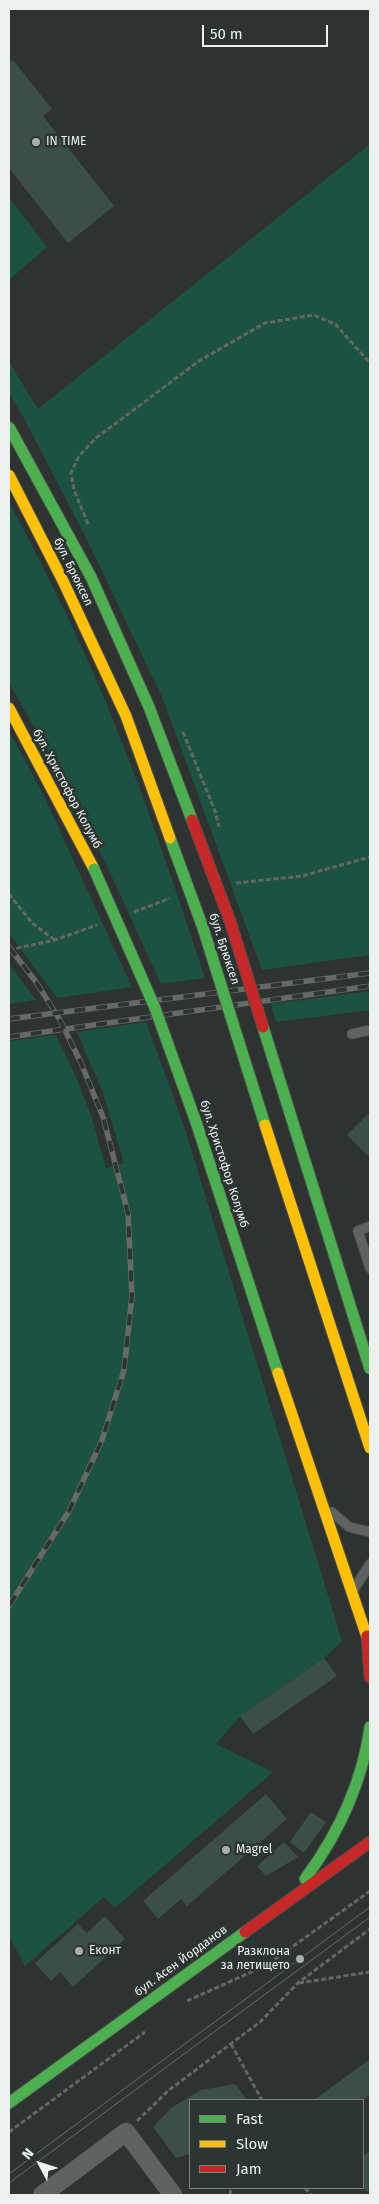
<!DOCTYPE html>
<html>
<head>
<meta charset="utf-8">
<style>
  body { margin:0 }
  #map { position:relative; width:379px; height:2204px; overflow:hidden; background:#2e3331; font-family:"Fira Sans",sans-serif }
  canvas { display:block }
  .frame { position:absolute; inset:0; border:10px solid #ecf1ef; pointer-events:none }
  .legend { position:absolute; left:189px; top:2099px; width:175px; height:90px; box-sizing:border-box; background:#2c3531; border:1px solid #79807d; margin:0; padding:6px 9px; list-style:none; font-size:15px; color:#ecf1ef }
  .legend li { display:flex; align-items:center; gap:10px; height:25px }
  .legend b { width:25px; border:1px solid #79807d }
  .north { position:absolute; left:15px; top:2139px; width:50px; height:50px; -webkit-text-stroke:4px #2c3531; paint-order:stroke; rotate:310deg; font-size:14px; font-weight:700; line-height:20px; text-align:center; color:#ecf1ef }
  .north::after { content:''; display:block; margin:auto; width:18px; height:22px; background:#ecf1ef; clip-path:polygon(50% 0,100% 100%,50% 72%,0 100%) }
  .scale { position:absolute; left:202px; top:25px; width:126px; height:22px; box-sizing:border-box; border:2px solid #ecf1ef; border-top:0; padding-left:6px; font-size:15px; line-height:18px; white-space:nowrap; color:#ecf1ef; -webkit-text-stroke:4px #2c3531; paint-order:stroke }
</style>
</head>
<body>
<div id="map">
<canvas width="379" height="2204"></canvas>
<div class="frame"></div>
<ul class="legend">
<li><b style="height:6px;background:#4caf50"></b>Fast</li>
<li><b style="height:6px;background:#ffc107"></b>Slow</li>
<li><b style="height:6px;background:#c62828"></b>Jam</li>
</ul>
<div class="north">N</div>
<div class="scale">50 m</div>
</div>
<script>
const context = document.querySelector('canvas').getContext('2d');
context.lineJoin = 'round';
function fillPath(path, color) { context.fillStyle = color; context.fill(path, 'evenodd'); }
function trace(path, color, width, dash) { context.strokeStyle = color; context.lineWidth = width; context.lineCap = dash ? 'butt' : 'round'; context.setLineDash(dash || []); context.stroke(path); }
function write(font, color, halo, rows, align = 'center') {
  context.font = font + ' "Fira Sans",sans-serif'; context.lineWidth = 5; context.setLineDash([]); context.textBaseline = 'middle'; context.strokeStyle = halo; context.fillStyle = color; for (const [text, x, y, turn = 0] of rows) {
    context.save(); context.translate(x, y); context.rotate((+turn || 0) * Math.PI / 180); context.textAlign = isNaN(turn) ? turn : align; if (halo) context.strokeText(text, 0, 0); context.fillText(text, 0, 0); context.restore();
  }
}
const green = new Path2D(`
  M370,144V955L262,970L163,699L91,548L25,420L9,393V362L38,409Z
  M9,197L47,247L9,280Z
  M9,502C49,577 88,655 119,735C151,815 178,896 205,978L161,984L106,864L62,776L9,683Z
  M9,731L41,790L132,987L57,998L9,933Z
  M9,964L36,1000L9,1004Z
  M370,991V1010L276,1022L271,1004Z
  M146,1022L184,1126L342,1641L324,1658L240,1716L216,1744L273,1772L115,1908L104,1897L25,1966L9,1936V1041L56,1035L73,1070L91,1115L106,1168L124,1163L103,1093L77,1032Z`);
const building = new Path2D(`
  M13,60L52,109L43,116L114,206L68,243L9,168V63Z
  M370,1112V1158L347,1135Z
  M324,1658L337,1676L253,1734L240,1716Z
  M266,1794L287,1819L187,1906L181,1899L158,1919L143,1901Z
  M311,1812L326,1822L304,1853L290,1842Z
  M284,1842L298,1857L266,1876L257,1866Z
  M105,1916L125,1939L73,1987L60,1972L51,1981L35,1963L78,1924L87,1933Z
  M370,2059V2095L363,2100H314Z
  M235,2084L247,2100H190V2154L176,2158L153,2127L171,2108L201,2090Z
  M370,2151V2190L367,2192L363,2187V2156Z`);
const path = new Path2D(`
  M88,524L74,490L71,473L79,456L96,438L199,361L265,323L314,315L335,324L370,363
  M183,732L215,811L219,827
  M236,883L302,876L370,857
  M9,894L32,923L55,940
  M134,912L170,898
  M9,950L55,940L97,925
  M299,1983L370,1972
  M187,2001L267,1965L370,1891
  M231,2044L262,2100
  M137,2121L169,2090L260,2022L298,1983L370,1929
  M9,2132L145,2032
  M305,2188L311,2195
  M230,2195L231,2188`);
const lane = new Path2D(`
  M352,1034L370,1030
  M370,1226L358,1231L370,1268
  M332,1512L349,1527L370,1532
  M354,1589L370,1564`);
const street = new Path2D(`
  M42,2195L126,2132L173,2195`);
const fast = new Path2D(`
  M196,1122L278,1373
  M305,1879C339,1833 362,1784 370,1727
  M9,2103L245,1932`);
const slow = new Path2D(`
  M9,708L94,869
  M278,1373L370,1646`);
const jam = new Path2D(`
  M367,1636L370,1677
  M245,1932L370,1842`);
const tram = new Path2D(`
  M9,2174L370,1907
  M9,2183L370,1917`);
const rail = new Path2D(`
  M9,947L36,982L60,1020L81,1063L103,1117L128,1213L132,1295L124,1370L102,1440L69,1511L9,1606
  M9,1019L370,973
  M9,1037L370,986`);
const fastBridge = new Path2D(`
  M9,427L91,577L149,707L192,820
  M170,838L203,928L265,1125
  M94,869L155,1008L196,1122
  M263,1027L370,1369`);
const slowBridge = new Path2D(`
  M9,475L63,581L126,716L170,838
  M265,1125L370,1448`);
const jamBridge = new Path2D(`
  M192,820L230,921L263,1027`);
const markers = [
  [36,142,5,"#aaaeac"],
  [226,1850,5,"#aaaeac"],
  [79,1951,5,"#aaaeac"],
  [300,1959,5,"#aaaeac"]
];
const poiNames = [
  ["IN TIME",46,142],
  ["Magrel",236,1850],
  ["Еконт",89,1951],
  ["Разклона",290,1952,"right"],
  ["за летището",290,1966,"right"]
];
const streetNames = [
  ["бул. Брюксел",73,572,64],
  ["бул. Христофор Колумб",67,789,62],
  ["бул. Брюксел",224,949,72],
  ["бул. Христофор Колумб",224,1164,72],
  ["бул. Асен Йорданов",181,1961,-36]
];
fillPath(green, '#1c5241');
fillPath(building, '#3b4e48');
trace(lane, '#4a4e4c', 11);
trace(street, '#4a4e4c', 19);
trace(fast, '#4a4e4c', 13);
trace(slow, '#4a4e4c', 13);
trace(jam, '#4a4e4c', 13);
trace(path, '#636665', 3, [5, 2.5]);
trace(lane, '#5e6260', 9);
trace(street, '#5e6260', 18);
trace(fast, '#4caf50', 11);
trace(slow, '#ffc107', 11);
trace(jam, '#c62828', 11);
trace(tram, '#666968', 1);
trace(rail, '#666968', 5.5);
trace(rail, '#2c3531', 4, [11]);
trace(fastBridge, '#4a4e4c', 13, []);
trace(slowBridge, '#4a4e4c', 13, []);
trace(jamBridge, '#4a4e4c', 13, []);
trace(fastBridge, '#4caf50', 11);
trace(slowBridge, '#ffc107', 11);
trace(jamBridge, '#c62828', 11);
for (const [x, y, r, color] of markers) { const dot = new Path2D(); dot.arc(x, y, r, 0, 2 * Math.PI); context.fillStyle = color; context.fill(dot); trace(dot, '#2c3531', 2); }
write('12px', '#ecf1ef', '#2c3531', poiNames, 'left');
write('12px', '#ecf1ef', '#2c3531', streetNames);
</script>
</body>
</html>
